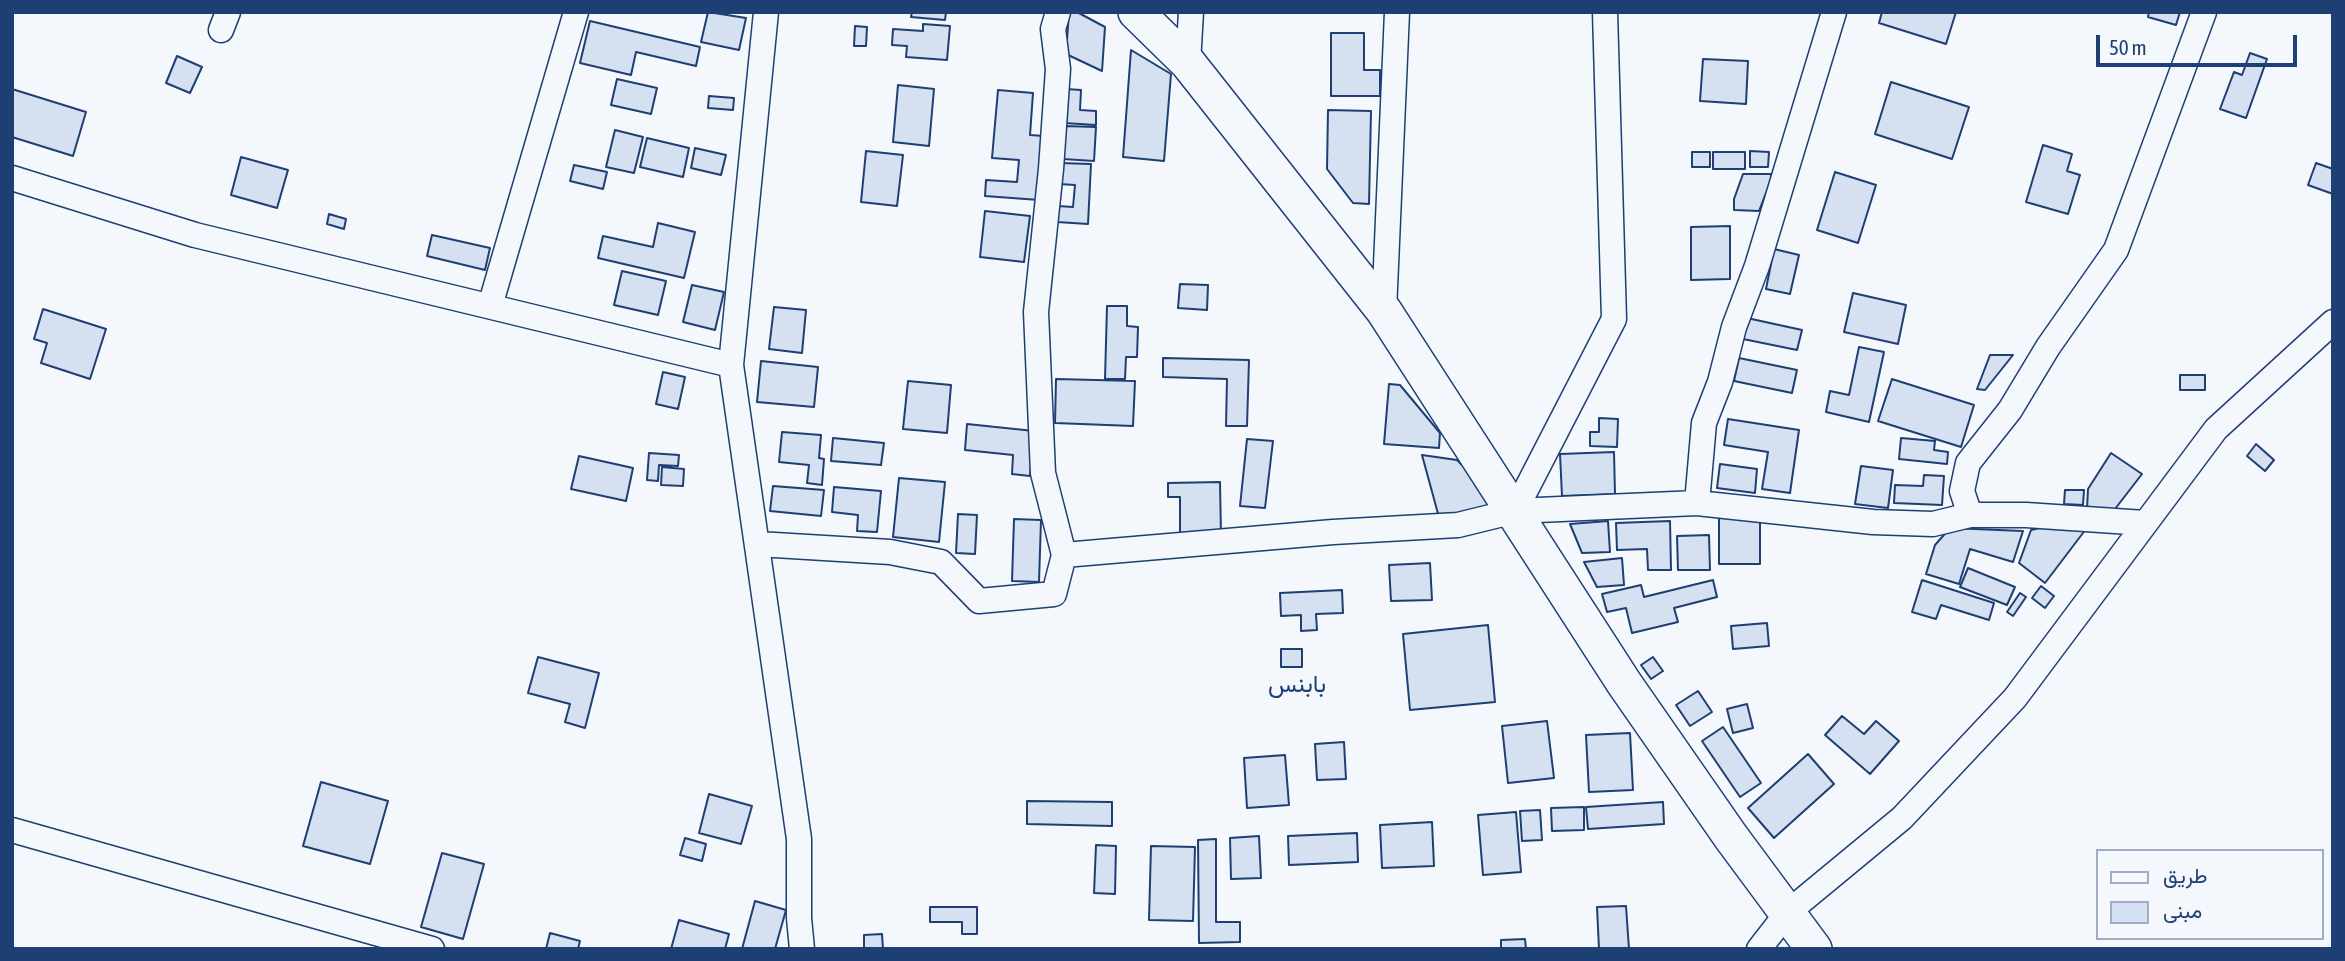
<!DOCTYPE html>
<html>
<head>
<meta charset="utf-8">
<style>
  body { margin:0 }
  #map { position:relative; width:2345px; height:961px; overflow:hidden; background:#f4f7fb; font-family:"Asap Condensed",Vazirmatn,sans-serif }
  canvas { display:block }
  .frame { position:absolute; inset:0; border:14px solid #1d3f73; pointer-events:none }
  .legend { position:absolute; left:2096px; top:849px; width:228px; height:91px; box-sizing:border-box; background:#f4f7fb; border:2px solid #9eadc5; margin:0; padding:9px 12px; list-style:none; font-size:21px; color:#1d3f73 }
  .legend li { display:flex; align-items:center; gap:14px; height:35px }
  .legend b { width:35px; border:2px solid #9eadc5 }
  .scale { position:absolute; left:2096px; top:35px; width:201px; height:32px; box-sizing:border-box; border:4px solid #1d3f73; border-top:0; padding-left:9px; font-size:21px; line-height:24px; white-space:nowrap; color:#1d3f73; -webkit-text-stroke:5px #f4f7fb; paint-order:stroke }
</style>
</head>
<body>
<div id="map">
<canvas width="2345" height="961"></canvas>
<div class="frame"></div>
<ul class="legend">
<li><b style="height:9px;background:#f4f7fb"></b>طريق</li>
<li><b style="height:19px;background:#d5e0f0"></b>مبنى</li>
</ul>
<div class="scale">50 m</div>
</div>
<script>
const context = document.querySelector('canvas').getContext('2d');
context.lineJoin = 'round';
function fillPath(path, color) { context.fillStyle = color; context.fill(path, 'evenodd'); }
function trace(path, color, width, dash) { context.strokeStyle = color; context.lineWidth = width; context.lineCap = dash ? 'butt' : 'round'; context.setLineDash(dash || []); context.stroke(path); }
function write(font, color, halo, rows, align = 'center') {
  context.font = font + ' "Asap Condensed",Vazirmatn,sans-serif'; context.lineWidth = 5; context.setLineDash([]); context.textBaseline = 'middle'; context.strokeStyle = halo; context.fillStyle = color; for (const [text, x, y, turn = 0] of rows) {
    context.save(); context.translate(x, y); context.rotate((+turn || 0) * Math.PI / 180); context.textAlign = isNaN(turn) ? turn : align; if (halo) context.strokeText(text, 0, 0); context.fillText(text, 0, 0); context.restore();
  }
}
const building = new Path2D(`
  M708,12L746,18L739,50L701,42Z
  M912,12H946L945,20L911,17Z
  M1069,12H1077L1105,27L1102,71L1066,54Z
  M1882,12H1956L1946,44L1879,23Z
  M2149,12H2180L2176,25L2148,17Z
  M590,21L700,47L696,66L636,52L631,75L580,63Z
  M923,24L950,26L947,60L906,57L907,46L892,45L893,29L923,31Z
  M855,26L867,27L866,46H854Z
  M1331,33H1364V70H1380V96H1331Z
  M1131,50L1171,74L1164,161L1123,157Z
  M2250,53L2267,59L2246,118L2220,109L2234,72L2242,75Z
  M177,56L202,67L190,93L166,83Z
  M1703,59L1748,61L1746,104L1700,101Z
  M617,79L657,88L651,114L611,105Z
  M1891,82L1969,107L1952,159L1875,134Z
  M898,85L934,89L929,146L893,142Z
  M12,89L86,112L73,156L12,137Z
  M1066,89L1081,90L1080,110L1096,111V125L1064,123Z
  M998,90L1033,93L1030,135L1044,136L1039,200L985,196L986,180L1017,182L1019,160L992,158Z
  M709,96L734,98L733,110L708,108Z
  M1328,110L1371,111L1369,204L1353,203L1327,169Z
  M1064,126L1096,127L1094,161L1063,159Z
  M615,130L643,137L634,173L606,167Z
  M647,138L689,148L683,177L640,167Z
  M2043,145L2072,154L2067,171L2080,175L2068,214L2026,202Z
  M695,148L726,155L721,175L691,168Z
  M866,151L903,155L897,206L861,202Z
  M1750,151L1769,152L1768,167H1750Z
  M1692,152H1710V167H1692Z
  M1713,152H1745V169H1713Z
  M241,157L288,170L277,208L231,195Z
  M1060,163L1091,164L1088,224L1057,222L1058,206L1073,207L1075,185L1059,184Z
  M2316,163L2333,169V194L2308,185Z
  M574,165L607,172L603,189L570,181Z
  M1835,172L1876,185L1858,243L1817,230Z
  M1743,174H1771V180L1759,211L1734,210V199Z
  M985,211L1030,216L1024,262L980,257Z
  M329,214L346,219L344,229L327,224Z
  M658,223L695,232L684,278L598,258L603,236L653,247Z
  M1730,226V279L1691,280V227Z
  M432,235L490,248L485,270L427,256Z
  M1774,249L1799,255L1790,294L1766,289Z
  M622,271L666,281L658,315L614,305Z
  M1180,284L1208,285L1207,310L1178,308Z
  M692,285L724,292L715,330L683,322Z
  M1853,293L1906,305L1898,344L1844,332Z
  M1107,306H1127V326L1138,327L1137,357H1126L1125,379H1105Z
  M774,307L806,310L802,353L769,349Z
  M43,309L106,329L90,379L41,363L47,343L34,339Z
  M1747,318L1802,330L1797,350L1743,339Z
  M1859,347L1884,352L1869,422L1826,412L1830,391L1849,395Z
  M1990,355H2013L1985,390L1977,389Z
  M1163,358L1249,360L1247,426H1226L1227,379L1163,377Z
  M1739,358L1797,370L1792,393L1734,381Z
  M761,361L818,367L814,407L757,402Z
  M663,372L685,377L678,409L656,404Z
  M2180,375H2205V390H2180Z
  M1056,379L1135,381L1133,426L1055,423Z
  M1892,379L1974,405L1961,447L1878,421Z
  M908,381L951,385L947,433L903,429Z
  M1389,384L1400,385L1440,433L1439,448L1384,444Z
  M1599,418L1618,419L1617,447L1590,446V432H1599Z
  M1728,419L1799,430L1790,493L1762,489L1768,452L1724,445Z
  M967,424L1034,431L1030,476L1012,474L1013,455L965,450Z
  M782,432L821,435L819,458L824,459L822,485L807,483L809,465L779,462Z
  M833,438L884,443L881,465L831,461Z
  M1901,438L1935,441L1934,450L1948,452L1947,464L1899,459Z
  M1247,439L1273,441L1265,508L1240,506Z
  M2256,444L2274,460L2265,471L2247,456Z
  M1614,452L1615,494L1562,496L1560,454Z
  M649,453L679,455L678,466L659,465L658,481L647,480Z
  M2111,453L2142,474L2115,509H2087L2088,489Z
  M1422,455L1457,460L1469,472L1492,507L1440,521Z
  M579,456L633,468L626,501L571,489Z
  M1720,464L1757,469L1755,493L1717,488Z
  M1861,466L1893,470L1888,508L1855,504Z
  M662,467L684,469L683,486L661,485Z
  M1924,475L1944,476L1942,505L1894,503L1895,485L1923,486Z
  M899,478L945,482L939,542L893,537Z
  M1220,482L1221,536L1180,537V497H1168V483Z
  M773,486L824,490L821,516L770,511Z
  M834,487L881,491L877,532L857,531L858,515L832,512Z
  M2065,490H2084L2083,505L2064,504Z
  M958,514L977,515L975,554L956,553Z
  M1719,516H1760V564H1719Z
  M1014,519L1041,520L1039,582L1012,581Z
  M1608,521L1610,552L1582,553L1570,524Z
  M1670,521L1671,570H1648L1647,549L1617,550L1616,523Z
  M2048,526L2086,529L2045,583L2019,563L2031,530Z
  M1950,528L2023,531L2013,562L1970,549L1959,584L1926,574L1935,545Z
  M1709,535L1710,570H1678L1677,536Z
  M1622,558L1624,585L1597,587L1584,562Z
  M1430,563L1432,600L1391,601L1389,565Z
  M1968,568L2015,587L2007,605L1960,587Z
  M1713,580L1717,597L1674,608L1678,622L1632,633L1626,608L1607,612L1602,594L1641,585L1644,597Z
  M1922,580L1994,603L1989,620L1941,605L1936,619L1912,612Z
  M2041,586L2054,596L2045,608L2032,598Z
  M1342,590L1343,613L1316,614L1317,630L1301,631V615L1281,616L1280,593Z
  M2020,593L2026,597L2013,616L2007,612Z
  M1767,623L1769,646L1733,649L1731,626Z
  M1488,625L1495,702L1410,710L1403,634Z
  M1281,649H1302V667H1281Z
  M538,657L599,673L585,728L565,722L570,704L528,693Z
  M1653,657L1663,671L1651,679L1641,665Z
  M1698,691L1712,712L1690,726L1676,705Z
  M1747,704L1753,728L1733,733L1727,709Z
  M1842,716L1864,734L1876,721L1899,741L1870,774L1825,735Z
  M1547,721L1554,778L1508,783L1502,726Z
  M1723,727L1761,783L1740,797L1702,741Z
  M1630,733L1633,790L1589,792L1586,735Z
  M1344,742L1346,779L1317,780L1315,744Z
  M1808,754L1834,784L1774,838L1748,808Z
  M1285,755L1289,805L1247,808L1244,758Z
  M321,782L388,801L370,864L303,846Z
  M709,794L752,806L741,844L699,833Z
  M1027,801L1112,802V826L1027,824Z
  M1663,802L1664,824L1588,829L1586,807Z
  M1584,807V830L1552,831L1551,808Z
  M1540,810L1542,840L1522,841L1520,811Z
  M1516,812L1521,872L1483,875L1478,815Z
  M1432,822L1434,866L1382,868L1380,825Z
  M1357,833L1358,862L1289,865L1288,836Z
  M1259,836L1261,878L1231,879L1230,838Z
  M685,838L706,844L702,861L680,855Z
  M1216,839V922H1240V942L1199,943L1198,840Z
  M1096,845L1116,846L1115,894L1094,893Z
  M1151,846L1195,847L1193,921L1149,920Z
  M442,853L484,864L463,939L421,927Z
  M755,901L786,910L775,949H742Z
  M1626,906L1629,949H1599L1597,907Z
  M930,907H977V934H962V922H930Z
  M679,920L729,934L725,949H671Z
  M550,933L580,941L578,949H546Z
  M882,934L883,949H864V935Z
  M1525,939L1526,949H1501V940Z`);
const street = new Path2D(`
  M766,12L731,365L799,839V918L802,949
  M1058,12L1053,29L1058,69L1051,169L1036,312L1043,473L1064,555
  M221,30L228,12
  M1188,63L1191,12
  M12,178L195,235L731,365
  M490,306L576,12
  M1384,311L1397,12
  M1697,503L1873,522L1933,524L1970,515H2026L2145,523
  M1515,511L1614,319L1605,12
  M1970,515L1962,491L1968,463L2010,410L2048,347L2116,250L2204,12
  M758,544L890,552L941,562L979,601L1054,594L1064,555L1333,532L1458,525L1515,511L1697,503L1704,423L1720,382L1734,327L1757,266L1834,12
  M12,830L432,949
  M1759,949L1787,913L1902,818L2015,698L2216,429L2333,322`);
const secondary = new Path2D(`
  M1136,12L1188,63L1384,311L1624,683L1731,837L1814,949`);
const quarterNames = [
  ["بابنس",1297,684]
];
fillPath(building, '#d5e0f0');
trace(building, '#1d3f73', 2);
trace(street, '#1d3f73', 27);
trace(secondary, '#1d3f73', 38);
trace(street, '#f4f7fb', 24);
trace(secondary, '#f4f7fb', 35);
write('24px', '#1d3f73', '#f4f7fb', quarterNames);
</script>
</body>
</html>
